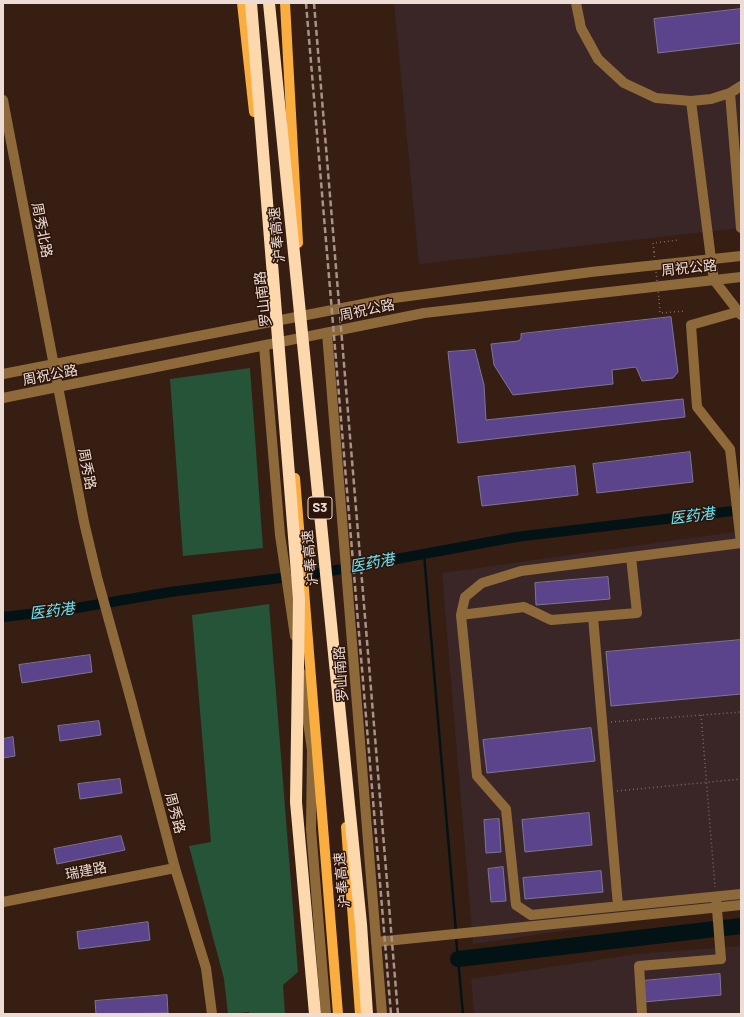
<!DOCTYPE html>
<html>
<head>
<meta charset="utf-8">
<style>
  body { margin:0 }
  #map { position:relative; width:744px; height:1017px; overflow:hidden; background:#361e13; font-family:Barlow,sans-serif }
  canvas { display:block }
  .frame { position:absolute; inset:0; border:4px solid #eddcd5; pointer-events:none }
</style>
</head>
<body>
<div id="map">
<canvas width="744" height="1017"></canvas>
<div class="frame"></div>
</div>
<script>
const context = document.querySelector('canvas').getContext('2d');
context.lineJoin = 'round';
function fillPath(path, color) { context.fillStyle = color; context.fill(path, 'evenodd'); }
function trace(path, color, width, dash) { context.strokeStyle = color; context.lineWidth = width; context.lineCap = dash ? 'butt' : 'round'; context.setLineDash(dash || []); context.stroke(path); }
function write(font, color, halo, rows, align = 'center') {
  context.font = font + ' Barlow,"Noto Sans SC",sans-serif'; context.lineWidth = 3; context.setLineDash([]); context.textBaseline = 'middle'; context.strokeStyle = halo; context.fillStyle = color; for (const [text, x, y, turn = 0] of rows) {
    context.save(); context.translate(x, y); context.rotate((+turn || 0) * Math.PI / 180); context.textAlign = isNaN(turn) ? turn : align; if (halo) context.strokeText(text, 0, 0); context.fillText(text, 0, 0); context.restore();
  }
}
const education = new Path2D(`
  M394,3H741V228L419,264Z
  M741,531V905L473,944L442,573Z
  M741,946V1014H474L471,979L637,954Z`);
const green = new Path2D(`
  M250,368L263,548L183,556L170,379Z
  M269,604L298,972L283,985L285,1014H249V1012L228,1014L224,979L189,846L211,842L192,615Z`);
const stream = new Path2D(`
  M424,554L456,932
  M456,937L463,1014`);
const canal = new Path2D(`
  M3,617L65,610L170,592L320,573L516,537L741,510`);
const river = new Path2D(`
  M458,959L741,926`);
const building = new Path2D(`
  M741,9V43L658,53L654,19Z
  M671,317L678,372L673,378L642,381L636,367L612,370L613,384L513,395L494,365L491,344L518,341L521,339V334Z
  M475,350L484,385L486,420L683,399L685,417L458,443L448,352Z
  M690,452L693,482L597,493L593,464Z
  M575,466L578,495L482,506L478,477Z
  M608,577L610,599L536,605L535,583Z
  M741,640V694L611,706L606,652Z
  M90,655L92,672L22,683L19,665Z
  M99,721L101,735L60,741L58,726Z
  M591,728L595,761L487,773L483,740Z
  M13,737L15,756L3,758V739Z
  M120,779L122,793L80,799L78,784Z
  M589,813L592,845L525,852L522,820Z
  M499,819L501,852L486,853L484,820Z
  M121,836L125,850L57,864L54,849Z
  M503,867L506,901L491,902L488,869Z
  M601,871L603,892L525,899L523,878Z
  M148,922L150,940L79,949L77,932Z
  M720,974L721,995L643,1002L642,981Z
  M167,995L168,1013L96,1014L95,1001Z`);
const path = new Path2D(`
  M654,252L653,243L679,240
  M659,299L660,313L685,311
  M701,715L715,887
  M611,722L741,712
  M617,791L741,779`);
const minor = new Path2D(`
  M576,3L581,28L598,59L624,83L656,98L691,101L711,99L730,93L741,86
  M730,93L741,228
  M3,100L84,522L97,577L132,704L175,868L206,968L212,1014
  M691,101L711,259L714,280L741,315
  M737,312L691,325L697,407L730,449L741,543
  M327,333L382,1014
  M264,346L280,535L295,636
  M3,374L394,298L591,272L741,256
  M3,398L424,313L741,277
  M741,543L521,571L482,583L465,597L461,615L477,776L506,809L516,905L531,915L741,894
  M461,615L524,607L551,620L637,613L631,557
  M593,617L618,906
  M301,673L312,750L311,829L326,1014
  M3,902L175,868
  M376,942L741,905
  M642,1014L639,966L721,959`);
const major = new Path2D(`
  M242,3L254,112
  M285,3L298,243
  M295,478L338,1014
  M346,827L360,1014`);
const rail = new Path2D(`
  M306,3L391,1014
  M314,3L398,1014`);
const pathBridge = new Path2D(`
  M654,252L659,299`);
const minorBridge = new Path2D(`
  M716,897L721,959`);
const highwayBridge = new Path2D(`
  M251,3L299,599L296,802L315,1014
  M269,3L361,924L367,1014`);
const shields = [
  [320,508,24]
];
const shieldNames = [
  ["S3",320,508]
];
const streetNames = [
  ["周秀北路",42,230,79],
  ["沪奉高速",277,235,-96],
  ["周祝公路",689,268,-6],
  ["罗山南路",263,299,-97],
  ["周祝公路",367,310,-12],
  ["周祝公路",50,375,-11],
  ["周秀路",87,469,79],
  ["沪奉高速",310,558,-96],
  ["罗山南路",341,674,-94],
  ["周秀路",175,813,75],
  ["瑞建路",86,871,-11],
  ["沪奉高速",342,880,-96]
];
const waterNames = [
  ["医药港",692,516,-7],
  ["医药港",372,563,-10],
  ["医药港",52,611,-7]
];
fillPath(education, '#3a2627');
fillPath(green, '#255438');
trace(stream, '#031315', 2.5);
trace(canal, '#031315', 10);
trace(river, '#031315', 16);
fillPath(building, '#5b448c');
trace(building, '#7d7692', 1);
trace(path, '#7f6a60', 1.5, [1, 3]);
trace(minor, '#8e6a3b', 10);
trace(major, '#faae40', 10);
trace(rail, '#a6938a', 2.5, [6, 3]);
trace(pathBridge, '#7f6a60', 1.5, [1, 3]);
trace(minorBridge, '#8e6a3b', 10);
trace(highwayBridge, '#fcd8ac', 12);
for (const [x, y, w] of shields) { const box = new Path2D(); box.roundRect(x - w / 2, y - 11, w, 22, 3); context.fillStyle = '#2c1409'; context.fill(box); trace(box, '#eddcd5', 1); }
write('bold 13px', '#eddcd5', null, shieldNames);
write('14px', '#eddcd5', '#2c1409', streetNames);
write('italic 15px', '#64e6fa', '#2c1409', waterNames);
</script>
</body>
</html>
